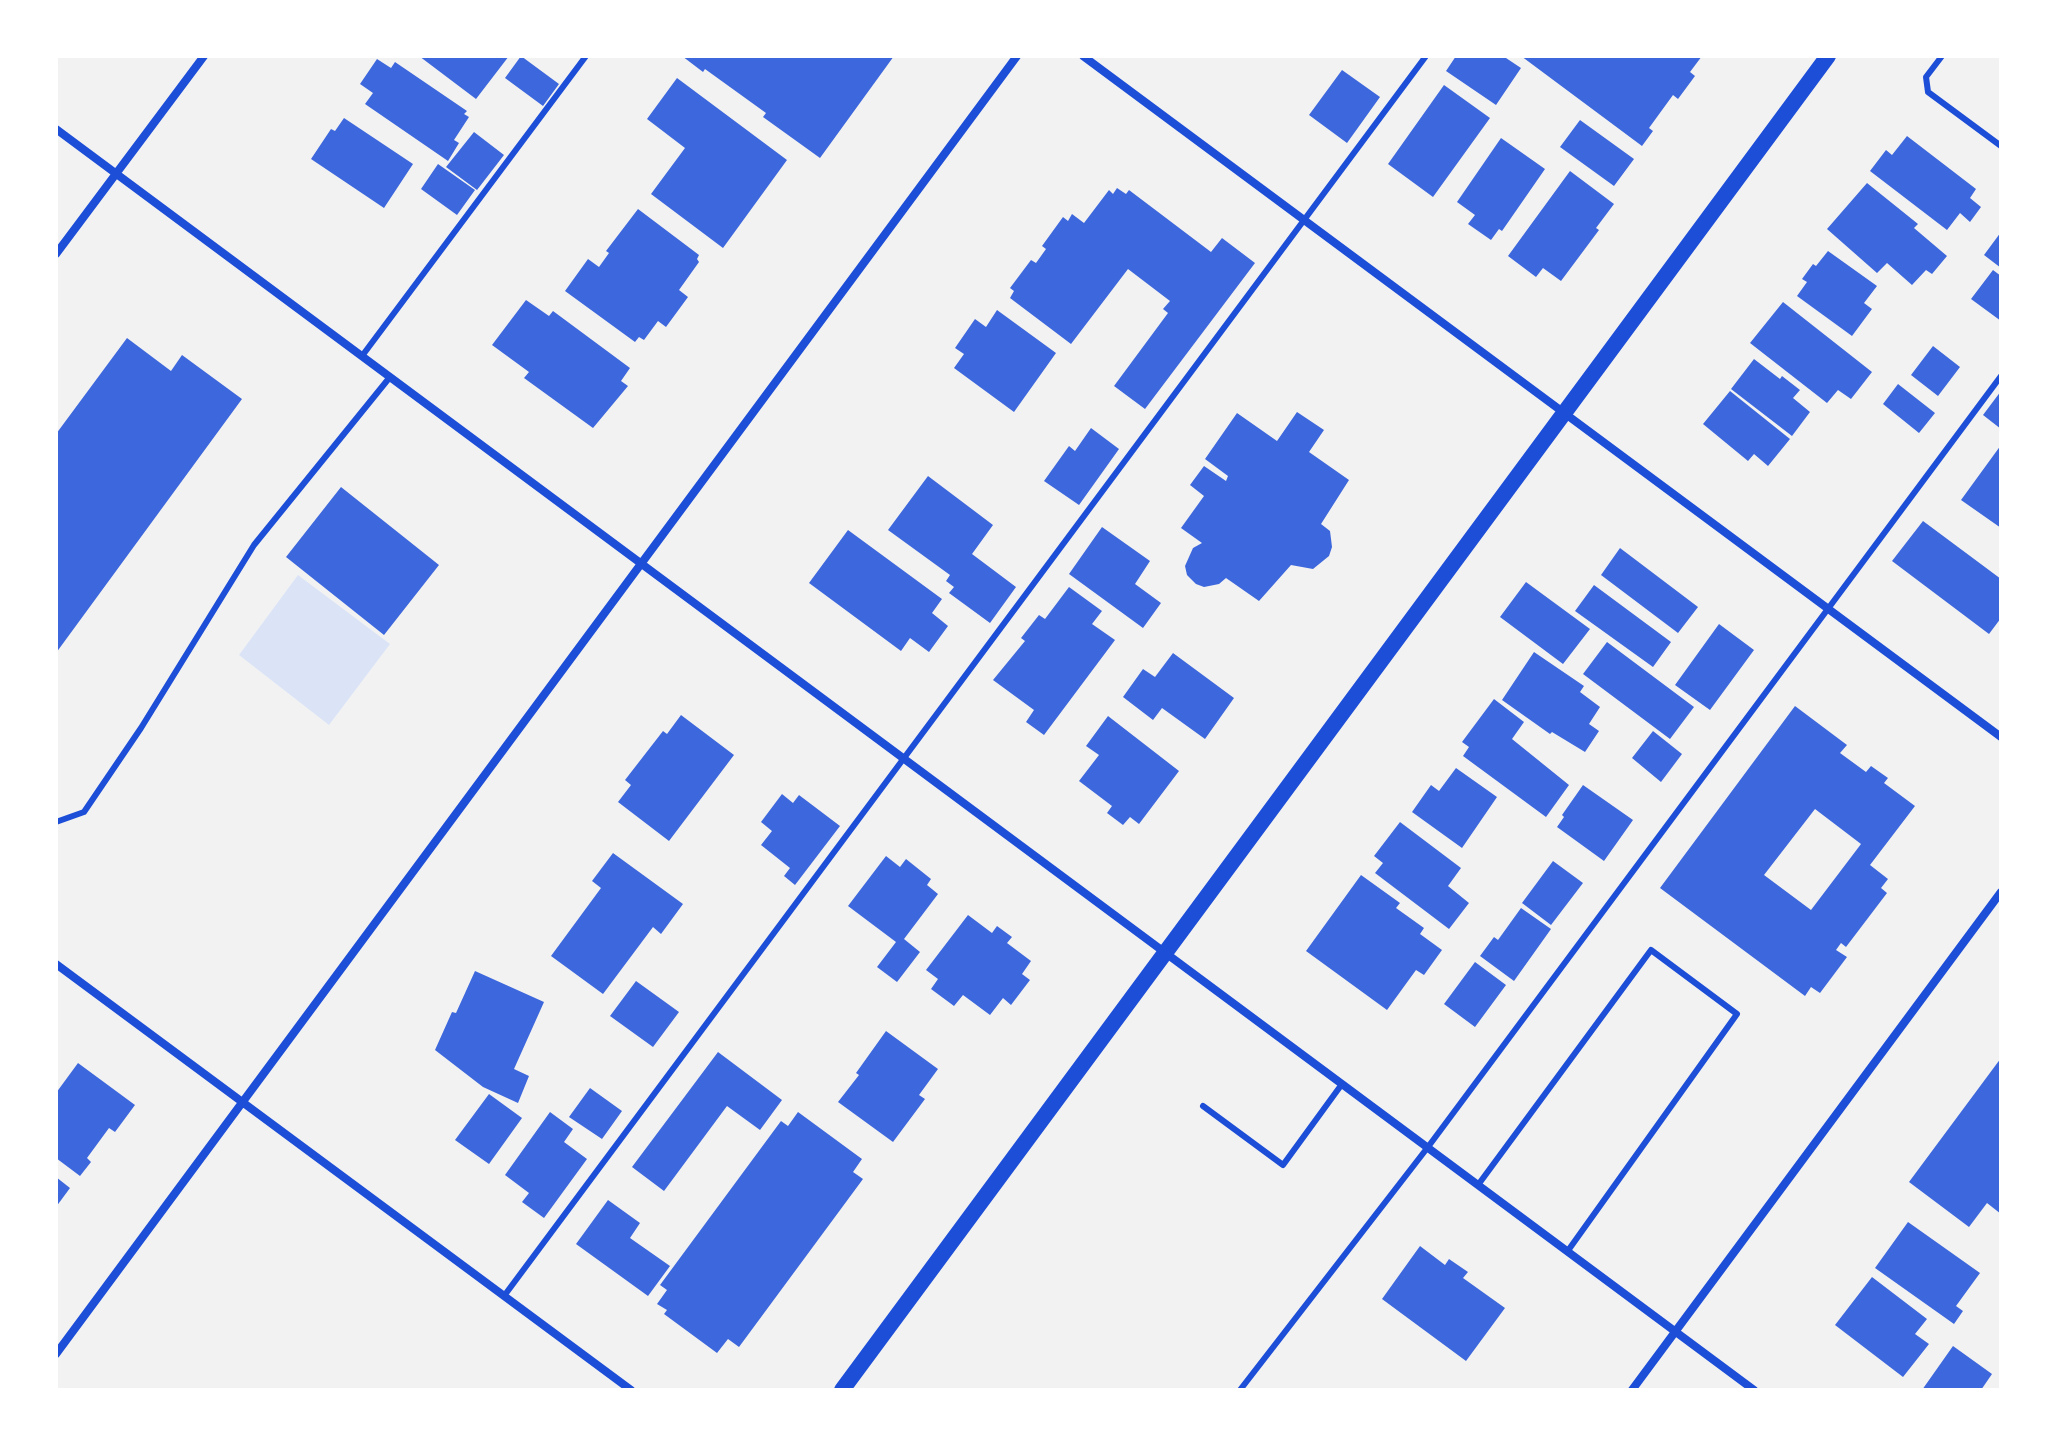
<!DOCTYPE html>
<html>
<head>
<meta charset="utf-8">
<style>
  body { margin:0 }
  #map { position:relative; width:2057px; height:1446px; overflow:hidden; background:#f2f2f2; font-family:Commissioner,sans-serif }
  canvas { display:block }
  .frame { position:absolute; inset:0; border:58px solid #fff; pointer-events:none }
</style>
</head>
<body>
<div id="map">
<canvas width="2057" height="1446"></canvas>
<div class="frame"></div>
</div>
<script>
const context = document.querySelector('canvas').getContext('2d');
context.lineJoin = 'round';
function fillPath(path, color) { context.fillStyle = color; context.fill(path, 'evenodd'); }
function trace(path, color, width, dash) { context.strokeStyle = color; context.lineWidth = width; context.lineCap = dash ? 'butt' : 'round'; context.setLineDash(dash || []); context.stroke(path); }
const green = new Path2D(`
  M298,575L390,644L329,725L239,655Z`);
const building = new Path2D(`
  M419,56H509L476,99Z
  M521,56L559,84L543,106L505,78Z
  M682,56H894L820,158L763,117L766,113L705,69L703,72Z
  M1456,56H1503L1521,68L1496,105L1446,71Z
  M1521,56H1702L1690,72L1695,76L1678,99L1673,95L1649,128L1653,131L1642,146Z
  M377,59L391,68L395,62L467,111L464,114L469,117L454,140L459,143L448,161L365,104L373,93L360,84Z
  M1342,70L1380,97L1347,143L1309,115Z
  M677,78L787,160L723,248L651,194L685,148L647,119Z
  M1444,85L1490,118L1433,197L1388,164Z
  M344,118L413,164L384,208L311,159L331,129L335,131Z
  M1580,120L1634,159L1614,186L1560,147Z
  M474,132L504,155L477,190L446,167Z
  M1907,136L1976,189L1970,198L1981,207L1970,222L1960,213L1947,230L1870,171L1886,150L1892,155Z
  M1501,138L1545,169L1502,231L1499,229L1491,240L1468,224L1475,215L1457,202Z
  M438,164L475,190L457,215L421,189Z
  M1570,171L1614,204L1596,228L1599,230L1561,281L1543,268L1536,277L1508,256Z
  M1867,183L1918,224L1914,228L1947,256L1932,274L1926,270L1912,285L1887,263L1877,273L1827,229Z
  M1117,188L1126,194L1129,190L1211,252L1222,238L1255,263L1145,409L1114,386L1168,313L1163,309L1170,301L1128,269L1071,344L1010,298L1014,291L1010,288L1031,260L1036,263L1046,249L1042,246L1063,217L1068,221L1072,214L1084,223L1109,190L1113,194Z
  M638,209L699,255L697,259L699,262L679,290L688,297L666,327L658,321L644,340L639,337L635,342L565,291L588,259L599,267L609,253L606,251Z
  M2001,232V268L1984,255Z
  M1828,251L1877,286L1864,303L1872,309L1852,336L1797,296L1807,282L1802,279L1813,264L1816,266Z
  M1993,270L2001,276V321L1971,299Z
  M526,300L549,316L553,311L630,368L621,381L628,386L593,428L524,378L529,372L492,345Z
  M1783,302L1872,372L1851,399L1838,390L1827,403L1750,343Z
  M997,310L1056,353L1014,412L954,368L964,354L955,348L975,319L986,327Z
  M127,338L171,371L182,355L242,399L56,653V434Z
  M1933,346L1960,367L1938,396L1911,375Z
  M1754,359L1780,379L1782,376L1800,390L1793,398L1810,412L1792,436L1731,389Z
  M1898,384L1935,413L1919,433L1883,404Z
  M1730,391L1790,439L1768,466L1754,454L1748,461L1703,424Z
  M2001,391V429L1983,415Z
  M1297,412L1324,430L1309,452L1349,480L1321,524L1330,531L1332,547L1329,556L1313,569L1291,565L1259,601L1226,578L1219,584L1204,587L1196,584L1187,575L1185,566L1193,548L1202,543L1181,528L1204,496L1190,485L1204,466L1226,481L1228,476L1205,459L1237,413L1277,441Z
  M1091,428L1119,449L1079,505L1044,481L1069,446L1075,451Z
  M2001,445V528L1961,500Z
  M928,476L993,525L972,554L1016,587L990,623L949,593L954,587L946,581L950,575L888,530Z
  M341,487L439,565L384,635L286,557Z
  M1923,521L2001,579V618L1989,634L1892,561Z
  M1102,527L1150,561L1135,584L1161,603L1143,628L1069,574Z
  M848,530L942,599L932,613L948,626L929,652L910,638L901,651L809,583Z
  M1620,548L1698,607L1678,633L1601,575Z
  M1526,582L1590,629L1563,664L1500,617Z
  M1594,585L1671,642L1653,667L1575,611Z
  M1069,587L1102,611L1092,624L1115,640L1044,735L1026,722L1034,710L993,680L1025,641L1021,638L1039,615L1045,619Z
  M1719,624L1754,650L1710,710L1675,685Z
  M1607,642L1694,707L1670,739L1583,674Z
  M1534,652L1584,686L1580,692L1600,707L1589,724L1599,731L1585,752L1552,732L1550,734L1502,700Z
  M1173,653L1234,698L1205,739L1162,708L1153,720L1123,697L1143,669L1155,677Z
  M1494,699L1524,722L1512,739L1569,785L1546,817L1463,756L1469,747L1462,742Z
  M1795,706L1847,745L1840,753L1866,772L1871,766L1888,778L1884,783L1915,806L1870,865L1888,879L1881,888L1887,893L1846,947L1841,943L1836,950L1847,957L1820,993L1811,987L1805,996L1660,888ZM1815,809L1861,844L1811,910L1764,875Z
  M681,715L734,755L669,841L618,802L631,785L625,780L663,731L667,734Z
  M1108,716L1179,771L1139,824L1130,817L1123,825L1107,813L1112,806L1079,781L1099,755L1086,746Z
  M1653,731L1682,754L1661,782L1632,758Z
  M1456,768L1497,797L1462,848L1412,812L1431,785L1439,791Z
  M1583,785L1633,820L1604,861L1557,827L1564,817L1562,815Z
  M782,794L793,803L799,795L840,826L795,885L784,876L790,868L761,845L772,831L761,822Z
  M1400,822L1461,868L1448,886L1469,903L1449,929L1375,873L1383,863L1374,856Z
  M613,853L683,904L661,934L653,927L603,994L551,956L601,888L592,881Z
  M886,856L900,867L906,859L931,879L927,885L938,894L904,939L920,952L897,982L877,967L896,942L848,906Z
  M1553,861L1583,883L1551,925L1522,903Z
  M1361,875L1400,903L1396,908L1424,928L1420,934L1442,950L1424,975L1416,970L1387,1010L1306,951Z
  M1521,908L1551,929L1514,981L1480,956L1494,937L1498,940Z
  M968,915L992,933L997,926L1012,937L1007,943L1031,961L1022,974L1030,980L1011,1005L1003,998L990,1015L963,995L954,1006L931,989L938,979L926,970Z
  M1475,962L1506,985L1475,1027L1444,1004Z
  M475,971L544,1002L514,1069L529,1076L518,1103L483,1087L435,1050L452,1012L456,1013Z
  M636,981L679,1012L653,1047L610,1016Z
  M886,1031L938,1069L919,1095L925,1099L893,1142L838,1102L859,1075L856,1073Z
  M718,1052L782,1100L760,1130L727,1106L664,1191L632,1167Z
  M2001,1058V1214L1987,1203L1969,1227L1909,1182Z
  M78,1063L135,1105L115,1132L109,1128L87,1158L91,1162L80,1176L56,1158V1093Z
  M590,1088L622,1111L602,1139L569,1117Z
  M489,1094L522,1118L489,1164L455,1140Z
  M550,1112L573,1129L564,1142L587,1159L544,1218L522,1202L529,1193L505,1175Z
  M798,1112L862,1159L853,1172L863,1179L739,1347L728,1339L717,1353L664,1314L667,1310L657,1304L667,1290L660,1285L781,1121L788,1126Z
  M56,1177L70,1188L56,1207Z
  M608,1200L640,1223L630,1238L670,1266L648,1296L576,1244Z
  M1908,1222L1980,1273L1956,1306L1963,1311L1954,1324L1875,1268Z
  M1420,1246L1445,1265L1449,1259L1468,1272L1463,1278L1505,1308L1466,1361L1382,1299Z
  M1872,1277L1927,1319L1915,1334L1929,1344L1903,1377L1835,1325Z
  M1953,1346L1992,1374L1981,1390H1922Z`);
const service = new Path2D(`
  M1942,56L1926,77L1928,92L2001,146
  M362,356L586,56
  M56,822L84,812L141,728L254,545L390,377
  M1203,1106L1283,1165L1342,1084
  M1478,1185L1651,950L1737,1014L1567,1252
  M504,1296L1426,56
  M1240,1390L1428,1147L2001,376`);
const minor = new Path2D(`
  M1083,56L2001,737
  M56,129L1754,1390
  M56,254L204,56
  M56,964L631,1390
  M56,1354L1017,56
  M1632,1390L2001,892`);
const secondary = new Path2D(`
  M842,1390L1828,56`);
fillPath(green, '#dbe4f7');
fillPath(building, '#3d67dc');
trace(service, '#1d4ed8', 6);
trace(minor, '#1d4ed8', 8);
trace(secondary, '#1d4ed8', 16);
</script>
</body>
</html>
